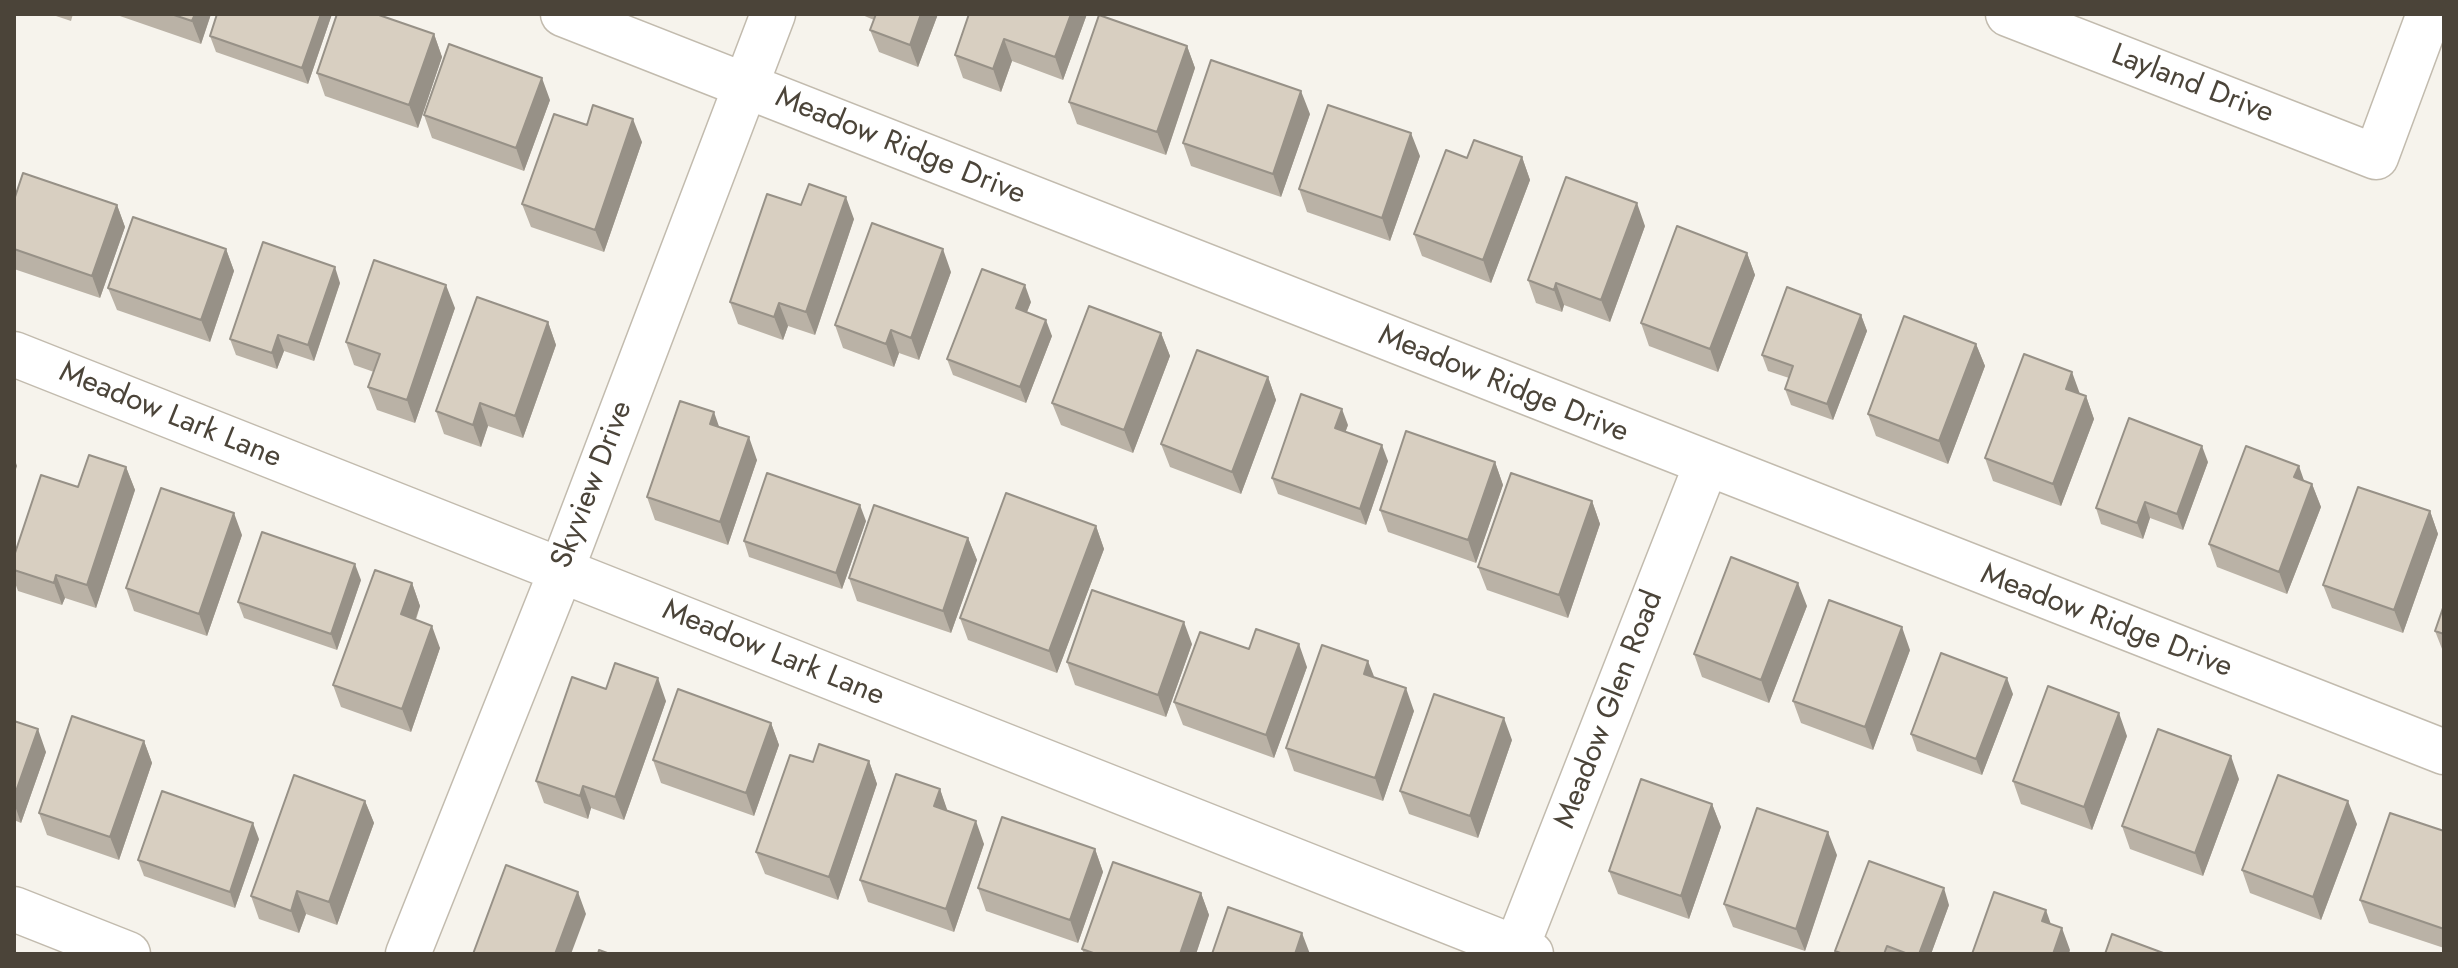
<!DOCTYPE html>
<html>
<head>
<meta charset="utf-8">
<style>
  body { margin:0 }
  #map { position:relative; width:2458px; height:968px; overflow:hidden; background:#f6f3ec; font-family:Jost,sans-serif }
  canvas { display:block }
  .frame { position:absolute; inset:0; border:16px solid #4b4439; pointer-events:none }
</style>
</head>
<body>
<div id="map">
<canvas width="2458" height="968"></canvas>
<div class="frame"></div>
</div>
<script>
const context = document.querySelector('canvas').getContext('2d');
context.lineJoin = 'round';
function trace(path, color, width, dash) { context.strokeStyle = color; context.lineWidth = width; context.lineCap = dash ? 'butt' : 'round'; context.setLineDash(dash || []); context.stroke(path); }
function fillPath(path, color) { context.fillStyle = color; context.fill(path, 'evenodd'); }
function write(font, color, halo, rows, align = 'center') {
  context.font = font + ' Jost,sans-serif'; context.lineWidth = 8; context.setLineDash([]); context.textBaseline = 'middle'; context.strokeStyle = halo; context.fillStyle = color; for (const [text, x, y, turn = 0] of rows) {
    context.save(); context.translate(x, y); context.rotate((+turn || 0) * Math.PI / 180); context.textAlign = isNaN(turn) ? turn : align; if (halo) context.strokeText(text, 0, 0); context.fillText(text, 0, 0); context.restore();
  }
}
const minor = new Path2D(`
  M563,14L2444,752
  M2008,14L2376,157L2429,14
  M14,354L1531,954
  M14,909L128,954
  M408,954L561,571L773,14
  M1514,954L1706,465`);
const wall = new Path2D(`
  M50,14H73L71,21Z
  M114,14H211L201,44Z
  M332,14L308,84L216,52L210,36Z
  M860,14H938L918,67L879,52L870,30L874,20Z
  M969,14H1087L1063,80L1012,61L1001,92L963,78L955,55Z
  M434,34L442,57L418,128L325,96L317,73Z
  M1187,46L1195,68L1166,155L1077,124L1069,102Z
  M550,100L524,171L432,138L424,115Z
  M1310,114L1281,197L1191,166L1183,143Z
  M587,125L642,142L604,252L531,227L522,204Z
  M1420,156L1390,241L1307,212L1299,189Z
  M1522,157L1530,180L1491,283L1422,256L1414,234L1467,158Z
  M14,200L117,205L125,227L100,298L14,269Z
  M801,205L854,219L815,335L788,326L783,340L738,324L730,302Z
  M1645,226L1610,322L1564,305L1562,312L1536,303L1528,280Z
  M226,249L234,271L210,342L117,310L108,288Z
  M1747,253L1755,275L1718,372L1649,346L1641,323Z
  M951,272L919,360L899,353L894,367L843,348L835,325Z
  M340,283L314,361L284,351L277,369L236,355L230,339Z
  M1031,302L1027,312L1052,336L1026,403L953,375L947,359Z
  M455,308L415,423L377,410L368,387L374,372L354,365L346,342Z
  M1861,315L1867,331L1833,420L1791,405L1785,389L1789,378L1768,371L1762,355Z
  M548,322L556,345L523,438L488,426L481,447L444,434L436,411Z
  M1161,333L1170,356L1133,453L1061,425L1052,403Z
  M1976,344L1985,366L1948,464L1876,436L1868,414Z
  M1268,377L1276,400L1241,494L1170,467L1161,444Z
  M2080,394L2086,396L2094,419L2061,506L1993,481L1985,458Z
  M1348,425L1345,432L1388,461L1366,525L1278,494L1272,478Z
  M719,427L757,460L728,545L655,520L647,497Z
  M1495,462L1503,485L1476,563L1388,532L1380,510Z
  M2208,462L2183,530L2150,518L2143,539L2101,524L2096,508Z
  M126,467L135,490L96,608L65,598L62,605L18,591L14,580V556L78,487Z
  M2304,481L2312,484L2321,507L2287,594L2217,567L2209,544Z
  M1592,501L1600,524L1568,618L1487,590L1478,567Z
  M2430,511L2438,534L2403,633L2332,608L2323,585Z
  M866,521L842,589L749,557L744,541Z
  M1096,526L1104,549L1057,673L968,640L960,618Z
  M242,535L207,636L134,611L126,588Z
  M968,538L977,560L951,633L857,601L849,578Z
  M361,580L337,650L244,618L238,602Z
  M412,583L420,606L416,620L440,648L411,732L341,707L333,685Z
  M2444,605V654L2435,631Z
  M1807,606L1769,703L1702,677L1694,654Z
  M1192,644L1166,717L1075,685L1067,662Z
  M1249,649L1307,667L1274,758L1183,725L1174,702Z
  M1910,650L1873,750L1801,723L1793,701Z
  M1374,677L1414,711L1383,801L1294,771L1286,748Z
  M606,689L666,701L624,820L591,808L588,819L544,803L536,781Z
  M2013,694L1982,775L1917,751L1911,734Z
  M14,721L46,752L21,823L14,820Z
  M771,723L779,745L754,816L661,783L653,760Z
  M2127,736L2092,830L2021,804L2013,781Z
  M1512,740L1478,838L1409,814L1400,791Z
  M144,741L152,763L119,860L47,835L39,813Z
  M869,761L877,784L838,900L765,874L756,852L813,762Z
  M2239,779L2203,876L2130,849L2122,826Z
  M940,789L947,811L984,844L954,932L868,902L860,880Z
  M365,801L374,823L337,925L306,914L299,933L259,919L251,896Z
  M1712,804L1721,827L1689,919L1618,894L1609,871Z
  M2357,824L2321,920L2250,893L2242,870Z
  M2444,831V948L2369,923L2360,900Z
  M259,839L235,908L144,876L138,860Z
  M1095,849L1103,872L1078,943L986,911L978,888Z
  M1837,855L1805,951L1733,927L1724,904Z
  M1201,893L1209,915L1196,954H1084L1082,949Z
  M1949,905L1931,954H1836L1835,951Z`);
const shadedWall = new Path2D(`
  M195,14H211L201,44L192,21Z
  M321,14H332L308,84L302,68Z
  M921,14H938L918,67L910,45Z
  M1071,14H1087L1063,80L1055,57Z
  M434,34L442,57L418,128L409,105Z
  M1004,39L1012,61L1001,92L993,69Z
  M1187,46L1195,68L1166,155L1157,132Z
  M542,78L550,100L524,171L516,148Z
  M1301,91L1310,114L1281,197L1273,174Z
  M633,119L642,142L604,252L595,230Z
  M1411,133L1420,156L1390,241L1382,218Z
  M1522,157L1530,180L1491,283L1483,260Z
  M846,197L854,219L815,335L806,312Z
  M1637,203L1645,226L1610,322L1601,300Z
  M117,205L125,227L100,298L92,276Z
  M226,249L234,271L210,342L201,320Z
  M943,249L951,272L919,360L911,338Z
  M1747,253L1755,275L1718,372L1710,349Z
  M335,267L340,283L314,361L308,345Z
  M1556,283L1564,305L1562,312L1554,290Z
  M446,285L455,308L415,423L407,400Z
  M1025,285L1031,302L1022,324L1016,308Z
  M779,303L788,326L783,340L774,317Z
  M1861,315L1867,331L1833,420L1827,404Z
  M1046,320L1052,336L1026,403L1020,387Z
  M548,322L556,345L523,438L515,416Z
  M891,330L899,353L894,367L886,344Z
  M1161,333L1170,356L1133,453L1124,430Z
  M278,335L284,351L277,369L272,353Z
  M1976,344L1985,366L1948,464L1939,441Z
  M2072,372L2080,394L2066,389Z
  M1268,377L1276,400L1241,494L1232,472Z
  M2086,396L2094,419L2061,506L2053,484Z
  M480,403L488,426L481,447L473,425Z
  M1342,409L1348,425L1341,444L1335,428Z
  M714,412L722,435L710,424Z
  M749,437L757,460L728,545L720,522Z
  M1382,445L1388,461L1366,525L1360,509Z
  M2202,446L2208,462L2183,530L2177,514Z
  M14,457L17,466L14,475Z
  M1495,462L1503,485L1476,563L1468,540Z
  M2299,466L2307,489L2294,477Z
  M126,467L135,490L96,608L87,585Z
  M2312,484L2321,507L2287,594L2279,572Z
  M1592,501L1600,524L1568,618L1559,595Z
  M2145,502L2150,518L2143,539L2137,523Z
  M860,505L866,521L842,589L836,573Z
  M2430,511L2438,534L2403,633L2394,610Z
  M234,513L242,535L207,636L199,614Z
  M1096,526L1104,549L1057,673L1049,651Z
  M968,538L977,560L951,633L943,611Z
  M355,564L361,580L337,650L331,634Z
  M56,575L65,598L62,605L54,583Z
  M412,583L420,606L409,637L401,614Z
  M1798,583L1807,606L1769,703L1761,680Z
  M1184,622L1192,644L1166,717L1158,695Z
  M432,626L440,648L411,732L402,709Z
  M1902,627L1910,650L1873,750L1865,727Z
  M1299,644L1307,667L1274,758L1266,735Z
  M1368,661L1377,684L1364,674Z
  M658,678L666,701L624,820L615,797Z
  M2007,678L2013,694L1982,775L1976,759Z
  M1406,688L1414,711L1383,801L1375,778Z
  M2119,713L2127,736L2092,830L2084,807Z
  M1504,718L1512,740L1478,838L1470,816Z
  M771,723L779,745L754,816L746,793Z
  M38,729L46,752L21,823L14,803V797Z
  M144,741L152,763L119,860L110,837Z
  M2231,756L2239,779L2203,876L2195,853Z
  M869,761L877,784L838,900L829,877Z
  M583,786L591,808L588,819L580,796Z
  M940,789L948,812L934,806Z
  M365,801L374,823L337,925L329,902Z
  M2348,801L2357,824L2321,920L2313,897Z
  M1712,804L1721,827L1689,919L1681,896Z
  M976,821L984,844L954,932L946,909Z
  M253,823L259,839L235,908L230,892Z
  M1828,832L1837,855L1805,951L1796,929Z
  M1095,849L1103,872L1078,943L1070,920Z
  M1944,888L1949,905L1931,954H1919Z
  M297,891L306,914L299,933L291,911Z
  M578,892L586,914L571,954H555Z
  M1201,893L1209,915L1196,954H1180Z
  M2046,910L2054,933L2042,921Z
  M2062,928L2070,950L2069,954H2053Z
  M1302,933L1310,954H1295Z`);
const building = new Path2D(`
  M171,14H195L192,21Z
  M217,14H321L302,68L210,36Z
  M337,14H376L434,34L409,105L317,73Z
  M876,14H921L910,45L870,30Z
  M969,14H1071L1055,57L1004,39L993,69L955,55Z
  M1099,15L1187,46L1157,132L1069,102Z
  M449,44L542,78L516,148L424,115Z
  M1211,60L1301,91L1273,174L1183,143Z
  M593,105L633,119L595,230L522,204L554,114L587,125Z
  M1328,105L1411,133L1382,218L1299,189Z
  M1474,140L1522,157L1483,260L1414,234L1446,150L1467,158Z
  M23,173L117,205L92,276L14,249V200Z
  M1566,177L1637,203L1601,300L1556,283L1554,290L1528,280Z
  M809,184L846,197L806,312L779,303L774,317L730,302L767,194L801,205Z
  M133,217L226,249L201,320L108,288Z
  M872,223L943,249L911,338L891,330L886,344L835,325Z
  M1677,226L1747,253L1710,349L1641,323Z
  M263,242L335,267L308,345L278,335L272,353L230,339Z
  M374,260L446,285L407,400L368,387L380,354L346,342Z
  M982,269L1025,285L1016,308L1046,320L1020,387L947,359Z
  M1787,287L1861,315L1827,404L1785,389L1793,366L1762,355Z
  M477,297L548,322L515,416L480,403L473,425L436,411Z
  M1089,306L1161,333L1124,430L1052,403Z
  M1904,316L1976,344L1939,441L1868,414Z
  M1197,350L1268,377L1232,472L1161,444Z
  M2024,354L2072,372L2066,389L2086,396L2053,484L1985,458Z
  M1301,394L1342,409L1335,428L1382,445L1360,509L1272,478Z
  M680,401L714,412L710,424L749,437L720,522L647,497Z
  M2129,418L2202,446L2177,514L2145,502L2137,523L2096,508Z
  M1406,431L1495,462L1468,540L1380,510Z
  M2246,446L2299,466L2294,477L2312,484L2279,572L2209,544Z
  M89,455L126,467L87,585L56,575L54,583L14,570V556L41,475L78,487Z
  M767,473L860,505L836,573L744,541Z
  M1511,473L1592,501L1559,595L1478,567Z
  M2358,487L2430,511L2394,610L2323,585Z
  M161,488L234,513L199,614L126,588Z
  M1006,493L1096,526L1049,651L960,618Z
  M874,505L968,538L943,611L849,578Z
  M262,532L355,564L331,634L238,602Z
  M1731,557L1798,583L1761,680L1694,654Z
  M375,570L412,583L401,614L432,626L402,709L333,685Z
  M1092,590L1184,622L1158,695L1067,662Z
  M1829,600L1902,627L1865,727L1793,701Z
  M2444,605V634L2435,631Z
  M1256,629L1299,644L1266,735L1174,702L1200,632L1249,649Z
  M1322,645L1368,661L1364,674L1406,688L1375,778L1286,748Z
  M1941,653L2007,678L1976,759L1911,734Z
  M615,663L658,678L615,797L583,786L580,796L536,781L572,677L606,689Z
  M2048,686L2119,713L2084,807L2013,781Z
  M678,689L771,723L746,793L653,760Z
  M1434,694L1504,718L1470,816L1400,791Z
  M72,716L144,741L110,837L39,813Z
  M14,721L38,729L14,797Z
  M2158,729L2231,756L2195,853L2122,826Z
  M819,744L869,761L829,877L756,852L790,755L813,762Z
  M896,774L940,789L934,806L976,821L946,909L860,880Z
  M294,775L365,801L329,902L297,891L291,911L251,896Z
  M2278,775L2348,801L2313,897L2242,870Z
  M1641,779L1712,804L1681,896L1609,871Z
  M162,791L253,823L230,892L138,860Z
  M1757,808L1828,832L1796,929L1724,904Z
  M2390,813L2444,831V929L2360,900Z
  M1002,817L1095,849L1070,920L978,888Z
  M1869,861L1944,888L1919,954H1908L1887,946L1884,954H1843L1835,951Z
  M1113,862L1201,893L1180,954H1096L1082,949Z
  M506,865L578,892L555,954H473Z
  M1994,892L2046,910L2042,921L2062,928L2053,954H1972Z
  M1228,907L1302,933L1295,954H1212Z
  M2112,934L2166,954H2105Z
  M599,950L610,954H598Z`);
const streetNames = [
  ["Layland Drive",2192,85,21],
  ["Meadow Ridge Drive",900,147,22],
  ["Meadow Ridge Drive",1503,385,22],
  ["Meadow Lark Lane",170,416,22],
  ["Skyview Drive",593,485,-69],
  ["Meadow Ridge Drive",2106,622,21],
  ["Meadow Lark Lane",773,654,22],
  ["Meadow Glen Road",1610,710,-69]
];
trace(minor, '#c2bbae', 47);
trace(minor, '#fff', 44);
fillPath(wall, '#bab2a6');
fillPath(shadedWall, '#979187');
fillPath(building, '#d8cfc1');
trace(building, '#979187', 2);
write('30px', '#4b4439', '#fff', streetNames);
</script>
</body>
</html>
